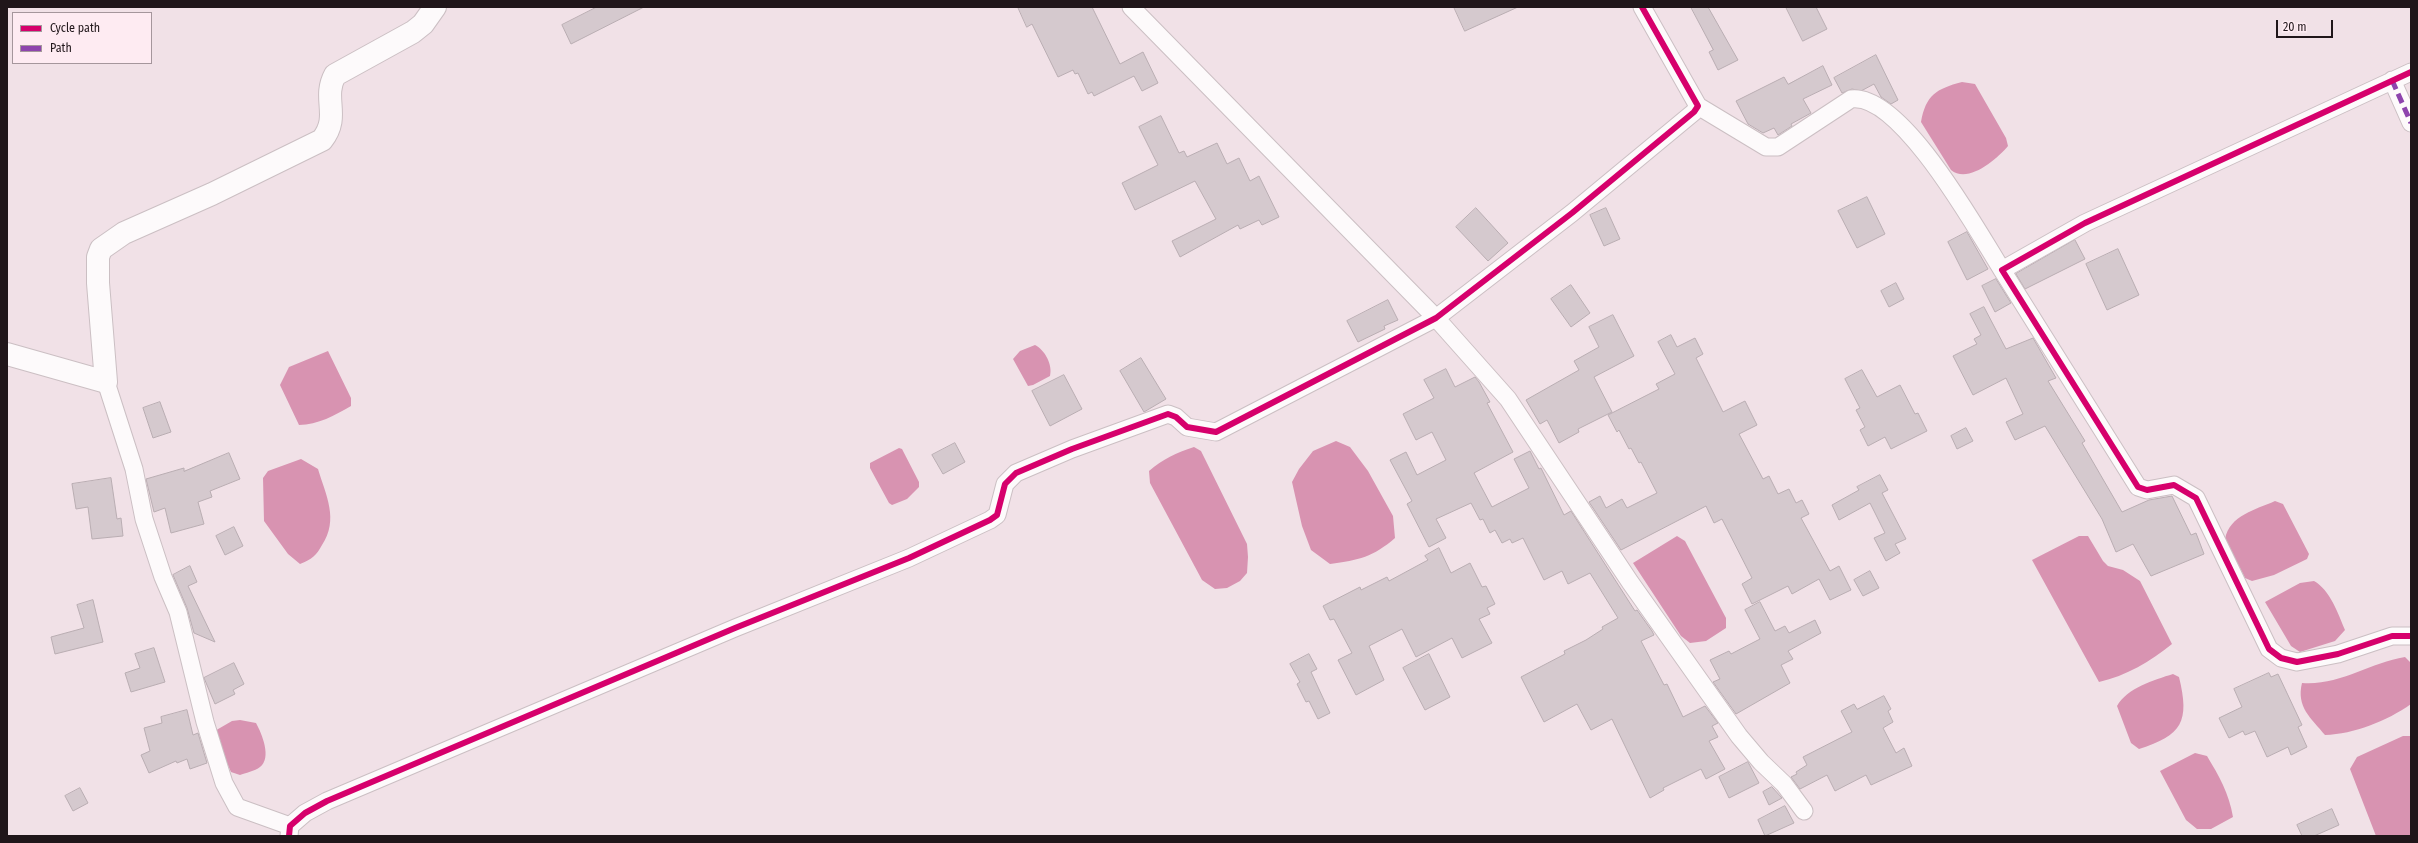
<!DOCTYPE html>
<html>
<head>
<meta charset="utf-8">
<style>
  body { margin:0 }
  #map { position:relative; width:2418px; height:843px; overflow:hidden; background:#f1e1e7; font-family:"Fira Sans Condensed",sans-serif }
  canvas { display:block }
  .frame { position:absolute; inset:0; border:8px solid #20161a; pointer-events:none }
  .legend { position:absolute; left:12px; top:12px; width:140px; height:52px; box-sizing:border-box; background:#feebf2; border:1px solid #a5969c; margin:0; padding:5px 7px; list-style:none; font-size:12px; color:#20161a }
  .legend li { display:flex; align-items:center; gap:8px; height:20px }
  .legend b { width:20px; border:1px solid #a5969c }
  .scale { position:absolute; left:2276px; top:20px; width:57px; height:18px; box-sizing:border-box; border:2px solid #20161a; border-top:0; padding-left:5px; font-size:12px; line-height:14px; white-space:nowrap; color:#20161a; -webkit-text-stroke:3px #feebf2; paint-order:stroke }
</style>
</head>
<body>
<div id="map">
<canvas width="2418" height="843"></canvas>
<div class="frame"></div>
<ul class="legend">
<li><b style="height:5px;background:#d6006c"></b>Cycle path</li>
<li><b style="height:5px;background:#8e44ad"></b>Path</li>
</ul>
<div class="scale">20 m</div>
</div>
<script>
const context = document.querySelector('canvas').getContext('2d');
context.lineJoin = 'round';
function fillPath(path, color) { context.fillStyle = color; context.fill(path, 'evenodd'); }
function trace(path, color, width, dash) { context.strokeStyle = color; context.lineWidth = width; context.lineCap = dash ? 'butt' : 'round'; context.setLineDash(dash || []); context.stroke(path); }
const water = new Path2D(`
  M1962,82L1975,84L2006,138L2008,146C1996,160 1968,184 1951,170L1921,122C1926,95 1936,89 1962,82Z
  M1035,345C1045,350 1053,365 1050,376L1033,385L1028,386L1013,359L1020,351Z
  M328,351L351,398V406C335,415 318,425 299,425L280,385L289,367Z
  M1336,441L1350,447L1368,471L1393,516L1395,538C1373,557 1359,560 1330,564L1311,550L1302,526L1292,482L1299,469L1313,451Z
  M1194,447L1201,451L1247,544L1248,557L1247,573L1240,581L1227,588L1215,589L1202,580L1150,483L1149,471C1163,459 1176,453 1194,447Z
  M899,448L902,449L919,482V487L907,499L892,505L889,503L870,468V463Z
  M301,459L318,469C326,496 339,519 322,545C316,556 312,559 300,564L288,554L264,521L263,478L268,471Z
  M2275,501L2283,504L2309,554L2307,559L2274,575L2252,581L2245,578L2225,539C2230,515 2255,510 2275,501Z
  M1677,536L1685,541L1726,618V628L1706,641L1690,643L1681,636L1633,563Z
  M2079,536H2088L2103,561L2108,566L2123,570L2140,581L2172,644C2151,661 2126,676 2099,682L2032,560Z
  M2314,581C2330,590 2338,613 2345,630L2335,641L2300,652L2291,646L2265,602L2300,583Z
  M2405,657L2411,663V704C2387,721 2354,734 2325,735C2311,718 2296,707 2302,683C2339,686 2369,663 2405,657Z
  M2173,674L2179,677C2190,722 2182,735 2139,749L2131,743L2117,706C2127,688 2154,680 2173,674Z
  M240,720L256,723C262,734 272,758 260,767C255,771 245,773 240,775L231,772L213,732L232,721Z
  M2403,736H2411V836H2376L2350,769L2357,757Z
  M2195,753L2207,756C2219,776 2229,793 2233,817L2211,829H2197L2186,820L2160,771Z`);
const building = new Path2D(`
  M597,7H644L571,44L562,25Z
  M1018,7H1092L1120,64L1143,52L1158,83L1142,91L1134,76L1094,96L1092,92L1088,94L1078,73L1075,74L1073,70L1058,77L1032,24L1027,27Z
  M1454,7H1518L1465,31Z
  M1691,7H1708L1738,60L1718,70L1709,52L1713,50Z
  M1786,7H1816L1827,29L1803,41Z
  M1876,55L1898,100L1891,104L1881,97L1874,84L1861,91L1852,89L1842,93L1834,78Z
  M1823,66L1832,85L1803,99L1811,113L1791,124L1792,126L1778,135L1774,128L1763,133L1748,124L1736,101L1784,77L1788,84Z
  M1161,116L1179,153L1184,151L1187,157L1217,143L1227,164L1239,158L1250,181L1259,176L1279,217L1262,225L1259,220L1240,229L1238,225L1180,257L1172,241L1216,219L1195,181L1135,210L1122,183L1158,165L1139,127Z
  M1867,197L1885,234L1857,248L1838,211Z
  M1476,208L1508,243L1488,261L1456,227Z
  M1606,208L1620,239L1604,246L1590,215Z
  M1967,232L1988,269L1967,280L1948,242Z
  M2075,240L2085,259L2025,289L2016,274Z
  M2118,249L2139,295L2107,310L2086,264Z
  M1996,279L2011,303L1995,312L1982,286Z
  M1896,283L1904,299L1889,307L1881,291Z
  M1571,285L1590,313L1571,327L1551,299Z
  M1388,300L1398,320L1384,326L1385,329L1358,342L1347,321Z
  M1984,307L2006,349L2033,338L2056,378L2048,381L2085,441L2082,443L2122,512L2149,500L2172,496L2191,535L2196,533L2204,554L2151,576L2133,544L2116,552L2102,519L2045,426L2015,440L2006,422L2023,414L2006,378L1973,395L1953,356L1977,344L1974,339L1981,335L1970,314Z
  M1613,315L1634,356L1594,377L1612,412L1578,429L1579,432L1559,443L1547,420L1540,424L1526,400L1579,370L1574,361L1599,347L1589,327Z
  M1671,335L1677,347L1695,338L1703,354L1696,358L1723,412L1745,401L1757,425L1739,434L1763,479L1769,476L1778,494L1789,489L1796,503L1802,500L1809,514L1801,518L1830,571L1839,566L1851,590L1830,600L1819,579L1792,594L1788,586L1752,604L1742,584L1752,578L1722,519L1714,523L1706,506L1621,550L1589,502L1600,496L1606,508L1622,499L1627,508L1657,493L1641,462L1639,463L1631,448L1629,449L1619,430L1617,432L1608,415L1659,389L1656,384L1675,374L1658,342Z
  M1141,358L1166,399L1144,412L1120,371Z
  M1446,369L1455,387L1475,377L1479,382L1490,402L1487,403L1513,452L1474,473L1492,507L1529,488L1514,459L1530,451L1539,469L1541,468L1564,515L1571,511L1635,611L1637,610L1652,631L1654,635L1641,641L1664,685L1667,684L1683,717L1705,706L1718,723L1712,726L1718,737L1709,741L1725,769L1706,779L1701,769L1663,788L1664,790L1650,798L1612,719L1591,730L1577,704L1544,722L1521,677L1565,654L1564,651L1586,640L1603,629L1602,627L1618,618L1590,573L1568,584L1562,571L1544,580L1523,538L1512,543L1510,539L1502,543L1495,530L1490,533L1483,519L1480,520L1471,503L1436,519L1446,538L1429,547L1407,504L1412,501L1390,460L1406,452L1417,475L1446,460L1432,432L1416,440L1403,414L1434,398L1424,380Z
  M1862,370L1877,397L1900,385L1915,414L1918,413L1927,431L1891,449L1885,437L1868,446L1860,430L1865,427L1856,410L1860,408L1845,379Z
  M1064,375L1082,409L1050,426L1032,391Z
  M160,402L171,432L153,438L143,408Z
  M1966,428L1973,441L1957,449L1951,436Z
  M955,443L965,462L943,474L932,455Z
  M229,453L240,479L210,491L212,497L198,502L204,524L171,533L165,508L154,512L146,479L184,468V471Z
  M1880,475L1888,490L1882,493L1906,539L1895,544L1900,553L1886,561L1874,538L1885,533L1870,503L1839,520L1832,505L1859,490L1857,487Z
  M111,478L117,519L121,518L123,536L92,539L88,507L76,509L72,484Z
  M234,527L243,546L225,555L216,536Z
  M1439,548L1451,573L1470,563L1482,587L1486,586L1495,604L1487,608L1490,614L1479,619L1492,643L1462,658L1452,638L1416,657L1402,629L1369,646L1384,680L1356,695L1338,660L1352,653L1334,619L1330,620L1323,606L1360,587L1361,590L1387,577L1389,581L1428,560L1425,556Z
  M190,566L197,582L188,586L215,642L194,633L187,608L173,575Z
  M1870,571L1879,588L1863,596L1854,580Z
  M93,600L103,642L55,654L51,637L84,628L77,605Z
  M1760,602L1775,631L1785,626L1789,633L1815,620L1821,633L1788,651L1793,659L1781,665L1790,683L1736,714L1713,682L1720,679L1710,660L1729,651L1731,654L1760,639L1745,610Z
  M154,648L165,682L131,692L125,673L140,668L135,654Z
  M1309,654L1317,669L1311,672L1330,713L1318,719L1309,701L1306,702L1297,684L1300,682L1290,664Z
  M1429,654L1450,697L1425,710L1403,668Z
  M234,663L244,684L233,690L235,694L215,704L204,678Z
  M2269,673L2271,677L2278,674L2302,725L2298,727L2307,747L2291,755L2288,747L2267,757L2255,731L2245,735L2243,731L2229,738L2219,718L2242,707L2234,689Z
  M1884,696L1891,709L1888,711L1893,722L1883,728L1896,753L1904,748L1912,766L1871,785L1866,775L1835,791L1827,775L1800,789L1791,777L1797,774L1796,772L1807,765L1803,757L1852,732L1841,711L1854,704L1857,709Z
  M187,710L193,735L198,733L207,763L190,769L187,759L177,763L176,761L149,773L141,755L150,751L144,728L162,723L161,717Z
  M1748,762L1759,783L1729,798L1719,777Z
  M1772,787L1782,798L1769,805L1763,792Z
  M80,788L88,803L73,811L65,796Z
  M1785,806L1794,823L1765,836L1758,820Z
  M2332,809L2339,825L2314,836H2302L2297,825Z`);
const street = new Path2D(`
  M1131,7L1436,318L1508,399L1630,582L1739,736L1761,762L1784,784L1804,811
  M2411,72L2085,223L2002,270L2138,487L2147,490L2174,485L2196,498L2269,649L2281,658L2297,662L2338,654L2392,636H2411
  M2392,80L2411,123
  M1698,106L1766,147H1778L1851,99C1901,92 1978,232 2002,270
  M106,382L134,469L144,519L163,577L178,612L205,722L224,783L237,807L290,826
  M289,836L290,826L305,813L327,801L735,628L909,558L990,520L997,515L1005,484L1016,473L1072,449L1168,414L1176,417L1187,427L1216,432L1436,318L1572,213L1694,112L1698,106L1642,7`);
const secondary = new Path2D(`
  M7,354L106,382L98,283V257L101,249L124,233L212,194L322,140C341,116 322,99 335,75L413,32L423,24L435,7`);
const quiet = new Path2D(`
  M2392,80L2411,123`);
const cycleway = new Path2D(`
  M2411,72L2085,223L2002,270L2138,487L2147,490L2174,485L2196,498L2269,649L2281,658L2297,662L2338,654L2392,636H2411
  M289,836L290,826L305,813L327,801L735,628L909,558L990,520L997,515L1005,484L1016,473L1072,449L1168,414L1176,417L1187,427L1216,432L1436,318L1572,213L1694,112L1698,106L1642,7`);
fillPath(water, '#d893b1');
fillPath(building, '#d5c9ce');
trace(building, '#b9adb2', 1);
trace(street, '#cbbfc3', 19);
trace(secondary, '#cbbfc3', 24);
trace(street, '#fdfafb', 17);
trace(secondary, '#fdfafb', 22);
trace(quiet, '#8e44ad', 5, [10, 5]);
trace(cycleway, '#d6006c', 6);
</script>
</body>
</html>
